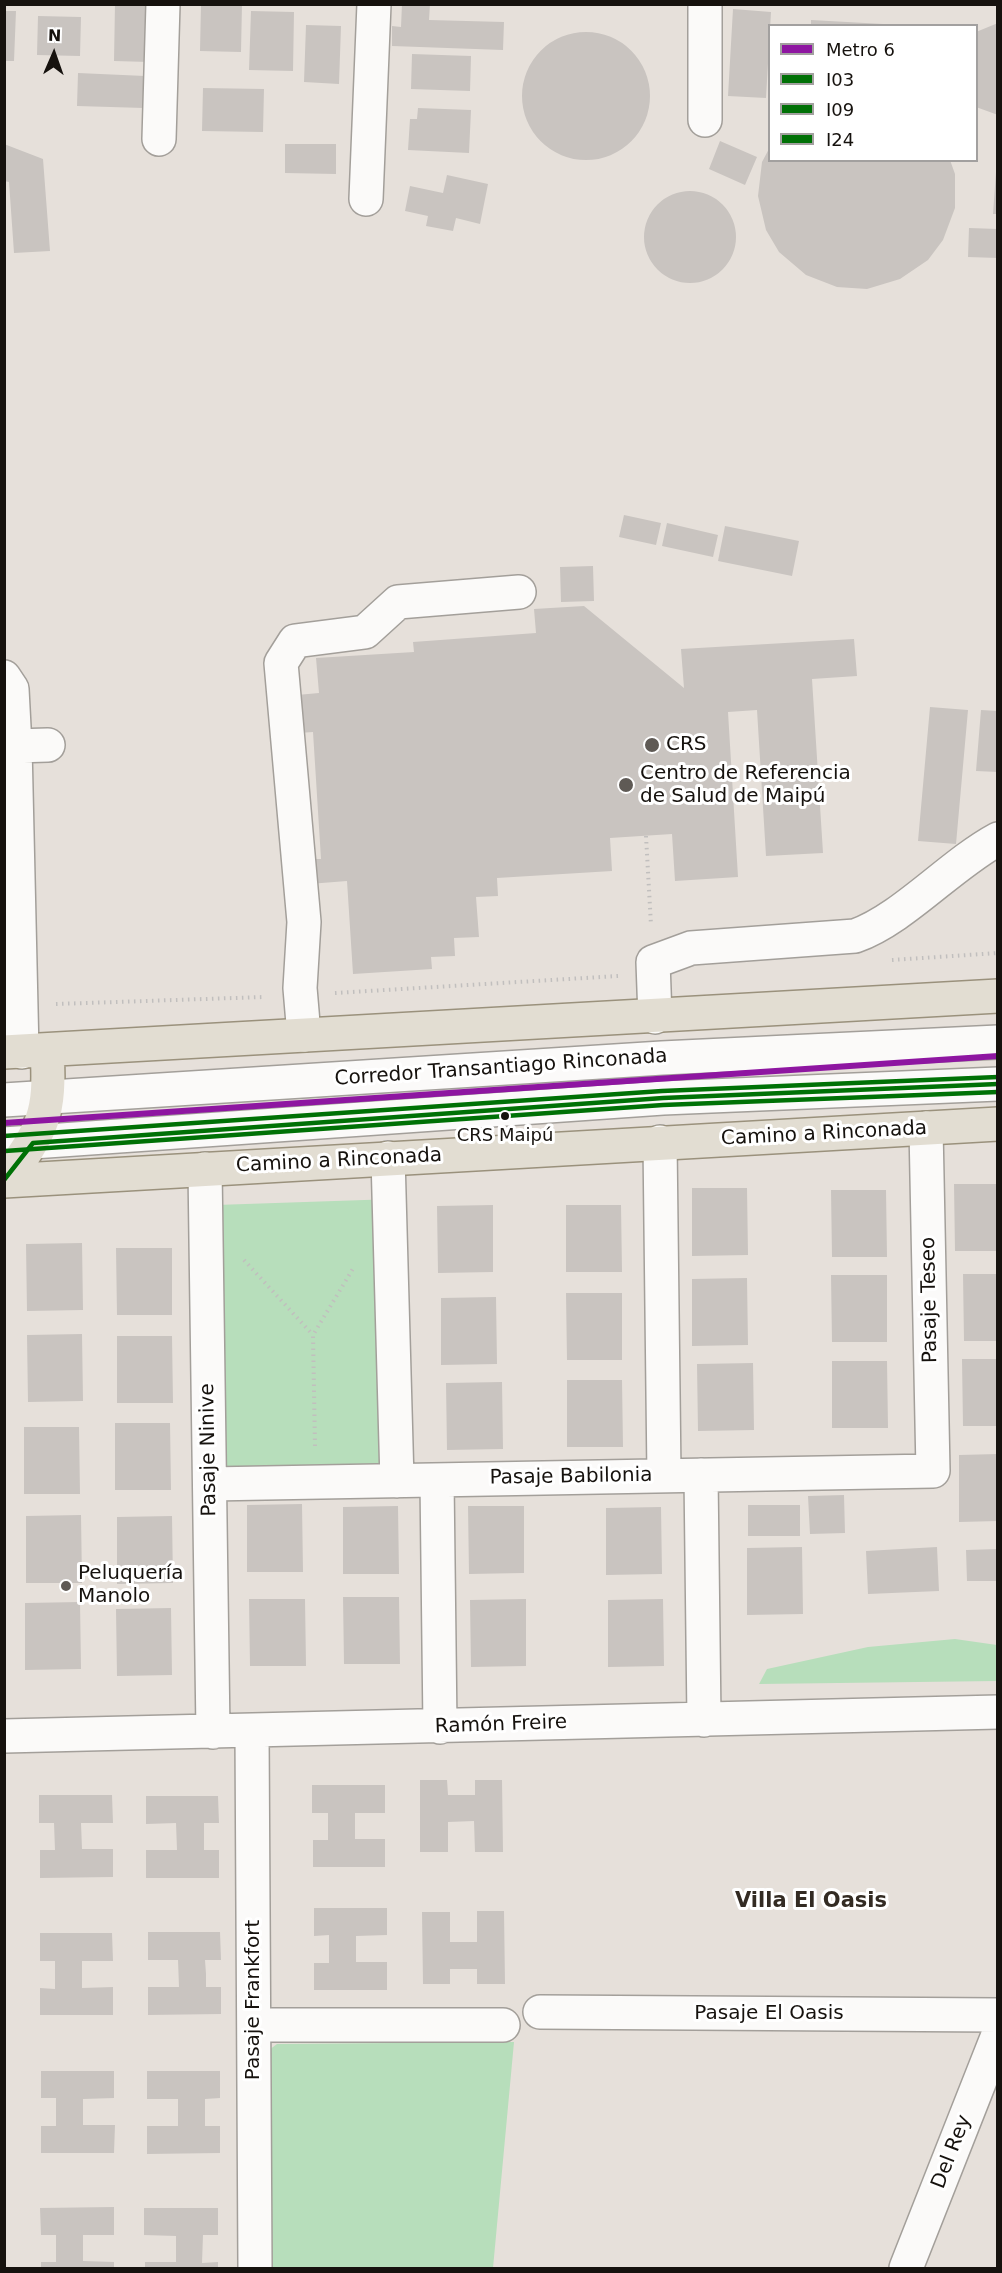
<!DOCTYPE html>
<html>
<head>
<meta charset="utf-8">
<style>
  body { margin:0 }
  #map { position:relative; width:1002px; height:2273px; overflow:hidden; background:#e6e0da; font-family:"DejaVu Sans",sans-serif }
  canvas { display:block }
  .frame { position:absolute; inset:0; border:6px solid #16120e; pointer-events:none }
  .legend { position:absolute; left:768px; top:24px; width:210px; height:138px; box-sizing:border-box; background:#fff; border:2px solid #a2a09f; margin:0; padding:8px 10px; list-style:none; font-size:18px; color:#16120e }
  .legend li { display:flex; align-items:center; gap:12px; height:30px }
  .legend b { width:30px; border:2px solid #a2a09f }
  .north { position:absolute; left:24px; top:24px; width:60px; height:60px; -webkit-text-stroke:4px #fff; paint-order:stroke; rotate:2deg; font-size:16px; font-weight:700; line-height:24px; text-align:center; color:#16120e }
  .north::after { content:''; display:block; margin:auto; width:21px; height:27px; background:#16120e; clip-path:polygon(50% 0,100% 100%,50% 72%,0 100%) }
</style>
</head>
<body>
<div id="map">
<canvas width="1002" height="2273"></canvas>
<div class="frame"></div>
<ul class="legend">
<li><b style="height:8px;background:#8e16a1"></b>Metro 6</li>
<li><b style="height:8px;background:#007106"></b>I03</li>
<li><b style="height:8px;background:#007106"></b>I09</li>
<li><b style="height:8px;background:#007106"></b>I24</li>
</ul>
<div class="north">N</div>
</div>
<script>
const context = document.querySelector('canvas').getContext('2d');
context.lineJoin = 'round';
function fillPath(path, color) { context.fillStyle = color; context.fill(path, 'evenodd'); }
function trace(path, color, width, dash) { context.strokeStyle = color; context.lineWidth = width; context.lineCap = dash ? 'butt' : 'round'; context.setLineDash(dash || []); context.stroke(path); }
function write(font, color, halo, rows, align = 'center') {
  context.font = font + ' "DejaVu Sans",sans-serif'; context.lineWidth = 6; context.setLineDash([]); context.textBaseline = 'middle'; context.strokeStyle = halo; context.fillStyle = color; for (const [text, x, y, turn = 0] of rows) {
    context.save(); context.translate(x, y); context.rotate((+turn || 0) * Math.PI / 180); context.textAlign = isNaN(turn) ? turn : align; if (halo) context.strokeText(text, 0, 0); context.fillText(text, 0, 0); context.restore();
  }
}
const green = new Path2D(`
  M394,1199L402,1470L225,1475L216,1205Z
  M955,1639L997,1645V1681L759,1684L767,1669L868,1647Z
  M514,2042L493,2268H266L265,2053L277,2044Z`);
const building = new Path2D(`
  M115,4H150L149,62L114,61Z
  M201,4H242L241,52L200,51Z
  M402,4H430L429,20L504,22L503,50L392,46V26L401,27Z
  M733,9L771,12L766,98L728,96Z
  M4,11H16L14,61H4Z
  M251,11L294,12L293,71L249,70Z
  M38,16L81,17L80,56L37,55Z
  M811,20L883,24V26H811Z
  M998,23V115L976,107V32Z
  M306,25L341,26L339,84L304,82Z
  M522 96a64 64 0 1 1 128 0a64 64 0 1 1-128 0Z
  M412,54L471,56L470,91L411,89Z
  M78,73L145,76L144,108L77,106Z
  M203,88L264,89L263,132L202,131Z
  M418,108L471,110L469,153L408,150L410,119H417Z
  M720,141L757,157L745,185L709,169Z
  M4,144L43,159L50,251L14,253L9,182L4,181Z
  M285,144H336V174L285,173Z
  M770,147V160H950L955,174V208L943,240L928,260L900,279L867,289L837,287L806,275L779,252L766,230L758,196L762,162Z
  M996,172H998V214H993Z
  M447,175L488,184L480,224L456,218L453,231L426,226L428,216L405,211L410,186L443,193Z
  M644 237a46 46 0 1 1 92 0a46 46 0 1 1-92 0Z
  M969,228L998,229V258L968,257Z
  M624,515L661,523L656,545L619,537Z
  M667,523L718,535L713,557L662,546Z
  M725,526L799,541L792,576L718,561Z
  M593,566L594,601L561,602L560,567Z
  M584,606L684,688L681,649L854,639L857,676L812,679L823,853L766,856L757,710L728,712L738,877L675,881L672,834L610,838L612,871L497,878L498,896L476,897L479,937L454,938L455,956L431,957L432,969L353,974L347,881L309,884L307,859H321L313,732L299,733L297,695L319,693L316,658L414,652L413,642L536,633L534,609Z
  M930,707L968,710L956,844L918,841Z
  M981,710L998,711V772L976,771Z
  M954,1184H998V1251H955Z
  M692,1188H747L748,1255L692,1256Z
  M831,1190H886L887,1257H832Z
  M493,1205V1272L438,1273L437,1206Z
  M566,1205H621L622,1272H566Z
  M82,1243L83,1310L27,1311L26,1244Z
  M116,1248H172V1315H117Z
  M963,1274H998V1341H964Z
  M831,1275H887V1342H832Z
  M747,1278L748,1345L692,1346V1279Z
  M566,1293H622V1360H567Z
  M496,1297L497,1364L441,1365V1298Z
  M82,1334L83,1401L28,1402L27,1335Z
  M117,1336H172L173,1403H117Z
  M962,1359H998V1426H963Z
  M832,1361H887L888,1428H832Z
  M753,1363L754,1430L698,1431L697,1364Z
  M567,1380H622L623,1447H567Z
  M502,1382L503,1449L447,1450L446,1383Z
  M115,1423H170L171,1490H115Z
  M24,1427H79L80,1494H24Z
  M998,1454V1521L959,1522V1455Z
  M844,1495L845,1533L810,1534L808,1496Z
  M302,1504L303,1572H247V1505Z
  M748,1505H800V1536H748Z
  M398,1506L399,1574H343V1507Z
  M468,1506H524V1573L469,1574Z
  M661,1507L662,1574L606,1575V1508Z
  M81,1515L82,1583H26V1516Z
  M172,1516L173,1583L117,1584V1517Z
  M802,1547L803,1614L747,1615V1548Z
  M937,1547L939,1591L868,1594L866,1551Z
  M998,1549V1581H967L966,1550Z
  M343,1597H399L400,1664H344Z
  M249,1599H305L306,1666H250Z
  M526,1599V1666L471,1667L470,1600Z
  M663,1599L664,1666L608,1667V1600Z
  M80,1602L81,1669L25,1670V1603Z
  M171,1608L172,1675L117,1676L116,1609Z
  M420,1780H447L448,1795H475V1780H502L503,1852H475L474,1821L448,1822V1852H420Z
  M312,1785H385V1813H355V1839H385V1867H313V1840H328V1813H312Z
  M39,1795H112L113,1823H81L82,1849H113V1877L40,1878V1850H55L54,1823H39Z
  M146,1796H218L219,1823H204V1850H219V1878H146V1850H177L176,1823L146,1824Z
  M314,1908H387V1935L356,1936V1962H387V1990H314V1963H329V1935L314,1936Z
  M477,1911H504L505,1984H477V1969H450V1984H423L422,1912H450V1942H477Z
  M148,1932H220L221,1960H205L206,1974V1987H221V2014L148,2015V1987H179L178,1960H148Z
  M40,1933H112L113,1961H82V1988L113,1987V2015H40V1988L55,1989V1961H40Z
  M41,2071H114V2098L83,2099V2125H115L114,2153H41V2126H56V2098H41Z
  M147,2071H220V2098L205,2099V2126H220V2153L147,2154V2126H178V2099H147Z
  M114,2207V2235H83V2261L114,2262V2268H41V2262H56V2235H41L40,2208Z
  M144,2208H218V2235H203L202,2263L218,2262V2268H145V2262H176V2236L144,2235Z`);
const path = new Path2D(`
  M646,836L651,925
  M892,960L998,953
  M335,993L618,976
  M56,1004L264,997
  M244,1260L313,1335
  M315,1446L313,1335L354,1267`);
const minor = new Path2D(`
  M705,120V4
  M159,139L163,4
  M366,199L374,4
  M4,677L12,689L15,746L22,1052
  M15,746L48,745
  M655,1017L653,962L691,948L855,936C903,919 950,865 998,839
  M304,1035L300,988L304,922L281,663L295,641L365,632L398,602L519,592
  M4,1100L662,1058L998,1042
  M660,1142L664,1476
  M4,1144L663,1098L998,1084
  M388,1158L397,1481
  M205,1169L213,1732
  M701,1475L704,1720
  M437,1480L440,1727
  M210,1484L933,1471L926,1128
  M252,1731L255,2268
  M4,1736L998,1712
  M540,2012L998,2015
  M254,2025H503
  M906,2268L998,2035`);
const major = new Path2D(`
  M4,1052L998,996
  M4,1181L998,1124
  M5,1181C43,1129 51,1115 47,1050`);
const bus1 = new Path2D(`
  M4,1180L33,1143L663,1098L998,1084`);
const bus2 = new Path2D(`
  M5,1151L663,1105L998,1092`);
const bus3 = new Path2D(`
  M4,1136L662,1091L998,1077`);
const metro1 = new Path2D(`
  M4,1123L998,1056`);
const markers = [
  [652,745,8,"#5f5a55"],
  [626,785,8,"#5f5a55"],
  [505,1116,5,"#16120e"],
  [66,1586,6,"#5f5a55"]
];
const busNames = [
  ["CRS Maipú",505,1136]
];
const poiNames = [
  ["CRS",666,745],
  ["Centro de Referencia",640,774],
  ["de Salud de Maipú",640,797],
  ["Peluquería",78,1574],
  ["Manolo",78,1597]
];
const streetNames = [
  ["Corredor Transantiago Rinconada",501,1068,-4],
  ["Camino a Rinconada",824,1134,-3],
  ["Camino a Rinconada",339,1161,-3],
  ["Pasaje Teseo",930,1300,-91],
  ["Pasaje Ninive",209,1450,-91],
  ["Pasaje Babilonia",571,1477,-1],
  ["Ramón Freire",501,1725,-2],
  ["Pasaje Frankfort",254,2000,-90],
  ["Pasaje El Oasis",769,2014],
  ["Del Rey",952,2152,-69]
];
const neighbourhoodNames = [
  ["Villa El Oasis",811,1902]
];
fillPath(green, '#b7debb');
fillPath(building, '#c9c4c0');
trace(minor, '#a39f9a', 36);
trace(major, '#9a917c', 36);
trace(path, '#c1bfbe', 4, [1.5, 4.5]);
trace(minor, '#fbfaf9', 33);
trace(major, '#e2ddd2', 33);
trace(bus1, '#007106', 4.5);
trace(bus2, '#007106', 4.5);
trace(bus3, '#007106', 4.5);
trace(metro1, '#8e16a1', 6);
for (const [x, y, r, color] of markers) { const dot = new Path2D(); dot.arc(x, y, r, 0, 2 * Math.PI); context.fillStyle = color; context.fill(dot); trace(dot, '#fff', 2); }
write('18px', '#16120e', '#fff', busNames);
write('20px', '#16120e', '#fff', poiNames, 'left');
write('20px', '#16120e', '#fff', streetNames);
write('bold 21px', '#332b23', '#fff', neighbourhoodNames);
</script>
</body>
</html>
